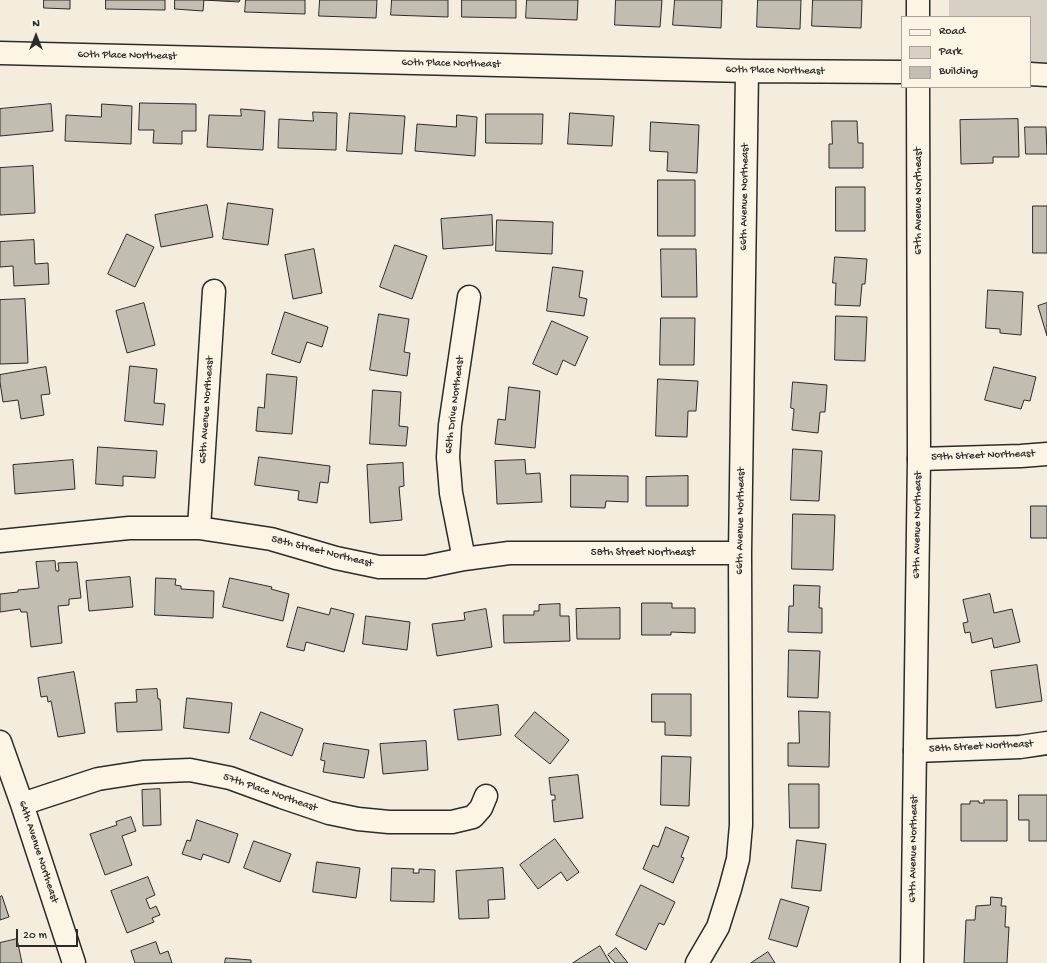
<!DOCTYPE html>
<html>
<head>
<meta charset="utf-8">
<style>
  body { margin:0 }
  #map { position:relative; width:1047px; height:963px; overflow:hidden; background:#f4edde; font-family:"Gochi Hand",sans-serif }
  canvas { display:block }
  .legend { position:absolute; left:901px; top:16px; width:130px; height:72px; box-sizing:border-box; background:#fcf5e5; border:1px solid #a8a49b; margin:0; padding:5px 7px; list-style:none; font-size:12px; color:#2b2b2b }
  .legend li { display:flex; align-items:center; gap:8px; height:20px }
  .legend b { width:20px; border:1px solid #a8a49b }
  .north { position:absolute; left:16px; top:16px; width:40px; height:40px; -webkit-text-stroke:3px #fcf5e5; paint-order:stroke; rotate:0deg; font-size:11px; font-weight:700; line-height:16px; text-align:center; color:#2b2b2b }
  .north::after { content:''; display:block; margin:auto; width:14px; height:18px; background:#2b2b2b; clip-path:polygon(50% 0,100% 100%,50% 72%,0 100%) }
  .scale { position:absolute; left:16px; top:929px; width:62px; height:18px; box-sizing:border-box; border:2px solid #2b2b2b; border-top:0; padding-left:5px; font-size:12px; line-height:14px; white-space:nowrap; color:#2b2b2b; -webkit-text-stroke:3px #fcf5e5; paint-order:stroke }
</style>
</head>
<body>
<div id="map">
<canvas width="1047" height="963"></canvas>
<ul class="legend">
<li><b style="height:5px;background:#fcf5e5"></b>Road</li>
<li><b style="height:11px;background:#d6d1c4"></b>Park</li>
<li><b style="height:11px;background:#c2bdb1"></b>Building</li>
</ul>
<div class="north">N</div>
<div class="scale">20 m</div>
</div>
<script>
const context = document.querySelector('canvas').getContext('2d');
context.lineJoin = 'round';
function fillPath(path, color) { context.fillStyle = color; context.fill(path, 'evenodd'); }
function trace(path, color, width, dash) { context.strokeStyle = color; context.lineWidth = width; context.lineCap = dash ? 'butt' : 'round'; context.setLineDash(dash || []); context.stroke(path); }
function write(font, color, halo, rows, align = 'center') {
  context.font = font + ' "Gochi Hand",sans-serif'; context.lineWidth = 3; context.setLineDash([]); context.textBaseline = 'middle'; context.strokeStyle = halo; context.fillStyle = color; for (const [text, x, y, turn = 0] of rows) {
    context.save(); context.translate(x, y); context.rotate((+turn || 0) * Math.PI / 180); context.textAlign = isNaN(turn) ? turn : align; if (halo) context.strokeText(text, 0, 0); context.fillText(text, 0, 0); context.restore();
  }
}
const green = new Path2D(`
  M949,0H1047V65L1030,70V17H949Z`);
const building = new Path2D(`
  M44,0H70V9L44,8Z
  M106,0H165V10L106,9Z
  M175,0H240L239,2L204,0L203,11L175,9Z
  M246,0H305V14L245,12Z
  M320,0H377L376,18L319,16Z
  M392,0H448V17L391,15Z
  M462,0H516V18L462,17Z
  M527,0H578L577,20L526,18Z
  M616,0H662L660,27L615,25Z
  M675,0H722L721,28L673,25Z
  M758,0H801L800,29L757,27Z
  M813,0H862L861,28L812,26Z
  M140,103L196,104V131H182V144L153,143L154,130H139Z
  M51,104L53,131L0,136V109Z
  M102,104L132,106L131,144L65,141L66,115L101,117Z
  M241,109L265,111L263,150L207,147L209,115L241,116Z
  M313,112L337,113L336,150L278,148L279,119L313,121Z
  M350,113L405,116L402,154L347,151Z
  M570,113L614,116L612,146L568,144Z
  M486,114H543L542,144L486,143Z
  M457,115L477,117L475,156L415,151L417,124L456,127Z
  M1018,119L1019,157H993V163L961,164L960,120Z
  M832,121H857L858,143H863V168H829V144H832Z
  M651,122L699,125L697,173L667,171L668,152L650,151Z
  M1025,127H1046L1047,154H1026Z
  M33,166L35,213L0,215V168Z
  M658,180H695V236H658Z
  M836,187H865V231H836Z
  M228,203L273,209L268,245L223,239Z
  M207,205L213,237L161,247L155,215Z
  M1033,206H1047V253H1033Z
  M492,215L493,245L443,249L441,219Z
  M497,220L553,222L552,254L496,251Z
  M127,234L154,247L135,287L108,274Z
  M34,240L35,264L48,263L49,284L14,286L13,266L0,267V242Z
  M395,245L427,256L412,299L380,287Z
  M314,249L322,293L293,299L285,255Z
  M661,249H696L697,297H662Z
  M835,257L867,259L865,284H862L860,306L835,305L836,283H833Z
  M553,267L583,271L579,297L587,299L584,316L547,311Z
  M988,290L1023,292L1021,335L1000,333V329L986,328Z
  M25,299L28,363L0,364V300Z
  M144,303L155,345L127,353L116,311Z
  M1047,303V336L1038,306Z
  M285,312L328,327L322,347L307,342L300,363L272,354Z
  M379,314L409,319L404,352L410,353L407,376L370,370Z
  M836,316L867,317L865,361L835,360Z
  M661,318H695L694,365H660Z
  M552,321L588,337L575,366L563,360L557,375L533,364Z
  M130,366L157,369L154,403L165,404L163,425L125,421Z
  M46,367L50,394L41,395L44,415L21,419L18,400L3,402L0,382V375Z
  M994,367L1036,377L1030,401L1024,400L1021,409L985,400Z
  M267,374L297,377L292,434L256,431L258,407L264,408Z
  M658,379L698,381L696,411H688L687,437L656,436Z
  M793,382L827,385L825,412H820L818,433L792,430L794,409L791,408Z
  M509,387L540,391L535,448L495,444L498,419L505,420Z
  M373,390L401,392L399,426L408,427L406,446L370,444Z
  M98,447L157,451L155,478L123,476V486L96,484Z
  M793,449L822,451L819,501L791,500Z
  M259,457L330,466L328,483L320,482L317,503L298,500L299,491L255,485Z
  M73,460L75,489L15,494L13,465Z
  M525,460L526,474L540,473L542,502L497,504L495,461Z
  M403,463L404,486L399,487L402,520L370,523L367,465Z
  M571,475L628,476V502L606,501L605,508L571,507Z
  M688,476V506H646V477Z
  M1031,506H1047V538H1031Z
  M793,514L835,515L833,570L792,569Z
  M55,561L56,571H59L58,563L77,562L81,598L69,599V605L58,606L62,643L31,647L27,612H21L20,609L0,612V594L18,592V590L39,588L36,562Z
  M130,577L133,607L89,611L86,581Z
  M156,578L176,579L175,585L181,586V589L214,591L213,618L155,615Z
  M230,578L272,587L271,589L289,594L283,621L223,607Z
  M794,585L820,586L819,608H822V633L788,632L789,606H793Z
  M990,594L994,613L1012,609L1020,642L994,648L992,638L972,643L970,632L965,633L963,623L968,622L963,600Z
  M642,603H672V608H695V633L671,632V635H642Z
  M560,604V616H569L570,641L504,643L503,615H534V611H539V605Z
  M298,607L329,615L331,608L354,614L344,652L306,642L304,651L287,647Z
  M620,608V639H577L576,609Z
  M486,609L492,647L437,656L432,624L465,620L464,613Z
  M366,616L410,622L407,650L363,644Z
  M789,650L820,651L818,698L788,697Z
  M1037,665L1042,701L996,708L991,671Z
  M74,672L85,733L58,737L51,701L48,702L47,696L41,697L38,678Z
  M157,689L158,699H160L162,730L117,732L115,703L137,702L136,690Z
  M652,694H691V736L665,735V722H652Z
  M187,698L232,703L229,733L184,728Z
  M498,705L501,735L458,740L454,710Z
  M799,711L830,712L829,767L788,766V743H799Z
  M261,712L303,729L292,756L250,739Z
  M535,712L569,740L550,764L515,736Z
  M426,741L428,770L383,774L380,744Z
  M324,743L369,750L364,778L323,772L325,761L321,760Z
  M662,756L691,757L689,806L661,805Z
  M578,775L583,818L554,822L552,800H555V795H551L549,778Z
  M789,784H819V828H790Z
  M160,789L161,825L143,826L142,790Z
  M1019,795H1047V841H1029V820H1019Z
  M984,800H1007V841H961V804H970V801H979V803H984Z
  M131,817L136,831L122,836L132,865L105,875L90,834L117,825L116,822Z
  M197,820L238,834L229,863L203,854L201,860L182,854L187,840L190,841Z
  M666,827L689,837L681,857L684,858L673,883L643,869L653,845L658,847Z
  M555,839L579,872L567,881L561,872L538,889L520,865Z
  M797,840L826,844L821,891L792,888Z
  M254,841L291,854L280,882L244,868Z
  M317,862L360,868L356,898L313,892Z
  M392,868L414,869L413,873H419V869L435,870L434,902L391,901Z
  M503,868L505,899L488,900L489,918L459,919L456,871Z
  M148,877L155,895L146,899L150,909L156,906L160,915L152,918L154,922L127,933L111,891Z
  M641,885L675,902L664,925L659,923L646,950L616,935Z
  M2,896L9,917L0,920V897Z
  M991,897L1002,898L1001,906H1006L1005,927H1009L1007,963H964L966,920H975L976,906L990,905Z
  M781,899L809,907L797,947L769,939Z
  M17,939L22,963H0V943Z
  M156,942L160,954L168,951L172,963H135L131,951Z
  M600,946L610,963H573Z
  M616,948L628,963H615L608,955Z
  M768,952L775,963H751Z
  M226,958L251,960V963H225Z`);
const minor = new Path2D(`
  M0,53L747,71L902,72
  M1030,74L1047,75
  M919,459L1021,456L1047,454
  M199,528L214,291
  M0,541L129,528H199L271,539L336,558L379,567H425L464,559L509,553H740
  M464,559L451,493L448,457L450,425L469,297
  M0,742L22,804L74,963
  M915,751L1020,747L1047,743
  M22,804L98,779L143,772L190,770L230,778L282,797L329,813L358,819L389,822H452L473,817L481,808L486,796
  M697,963L718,927L730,889L738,859L741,825L740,553L747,71`);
const tertiary = new Path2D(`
  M918,0V17
  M912,963L919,459L918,87`);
const streetNames = [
  ["60th Place Northeast",127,56,1],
  ["60th Place Northeast",451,64,1],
  ["60th Place Northeast",775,71,1],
  ["66th Avenue Northeast",745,197,-89],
  ["67th Avenue Northeast",919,201,-90],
  ["65th Drive Northeast",455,405,-83],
  ["65th Avenue Northeast",207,410,-86],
  ["59th Street Northeast",983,456,-2],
  ["66th Avenue Northeast",741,521,-89],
  ["67th Avenue Northeast",918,525,-89],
  ["58th Street Northeast",322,552,14],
  ["58th Street Northeast",643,553],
  ["58th Street Northeast",981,747,-3],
  ["57th Place Northeast",270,793,19],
  ["67th Avenue Northeast",914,849,-89],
  ["64th Avenue Northeast",38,852,72]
];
fillPath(green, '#d6d1c4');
fillPath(building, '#c2bdb1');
trace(building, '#2b2b2b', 1);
trace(minor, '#2b2b2b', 25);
trace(tertiary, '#2b2b2b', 25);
trace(minor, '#fcf5e5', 22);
trace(tertiary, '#fcf5e5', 22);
write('11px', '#2b2b2b', '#fcf5e5', streetNames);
</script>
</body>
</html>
